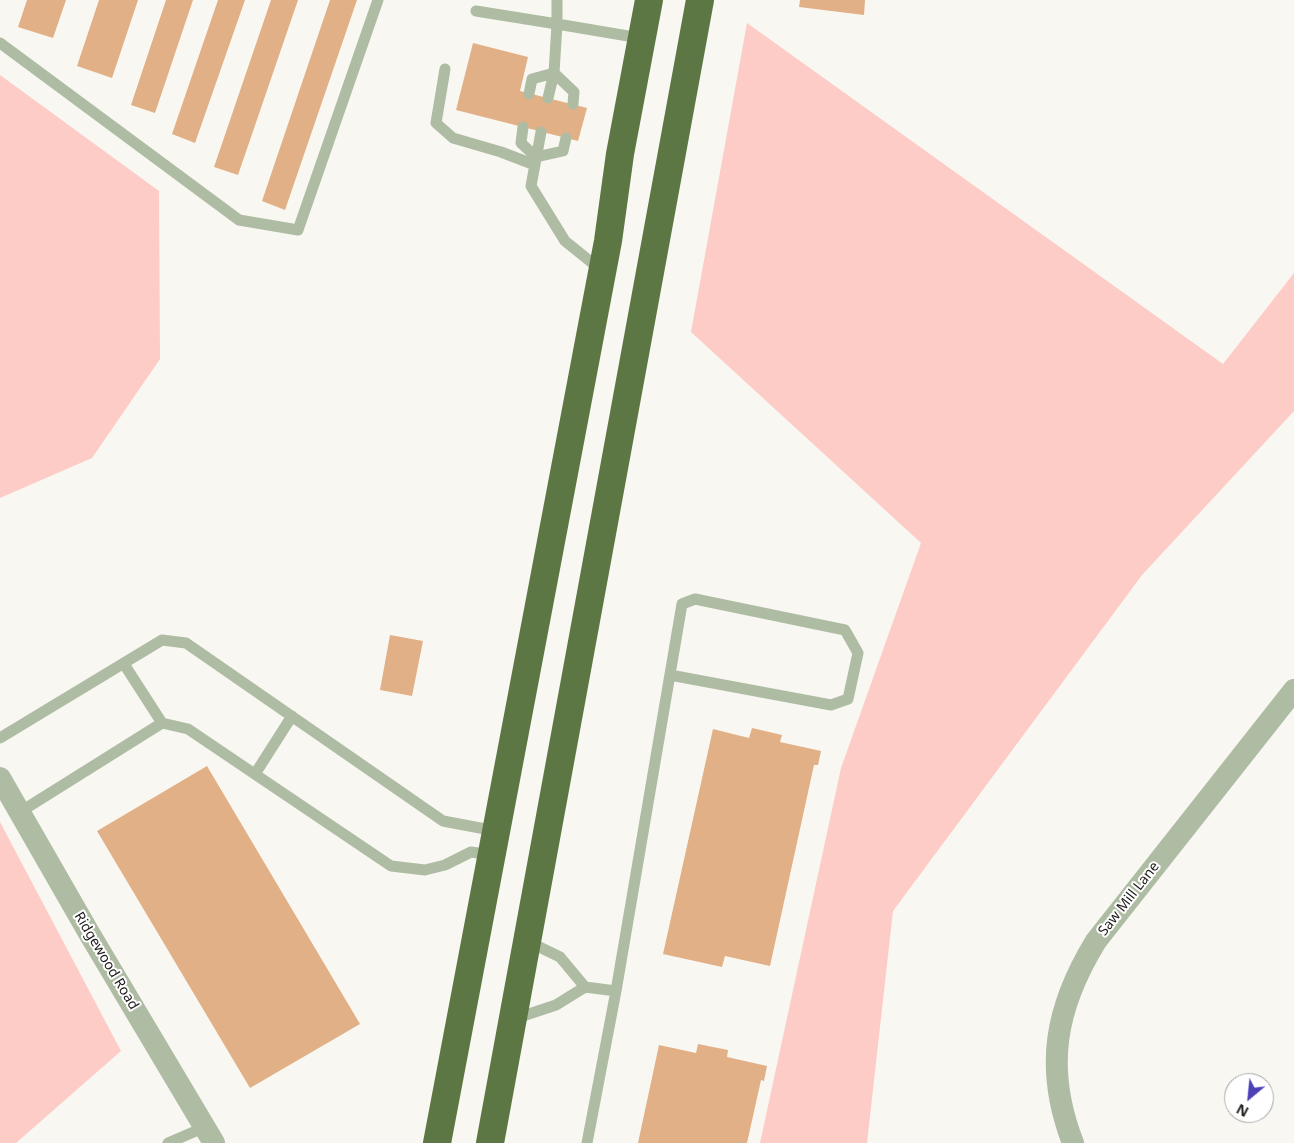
<!DOCTYPE html>
<html>
<head>
<meta charset="utf-8">
<style>
  body { margin:0 }
  #map { position:relative; width:1294px; height:1143px; overflow:hidden; background:#f9f7f1; font-family:"Noto Sans",sans-serif }
  canvas { display:block }
  .north { position:absolute; left:1224px; top:1073px; width:50px; height:50px; box-sizing:border-box; background:#fff; border:1px solid #a5a4a3; border-radius:50%; rotate:208deg; font-size:14px; font-weight:700; line-height:20px; text-align:center; color:#1d1c1a }
  .north::after { content:''; display:block; margin:auto; width:18px; height:22px; background:#4d41b8; clip-path:polygon(50% 0,100% 100%,50% 72%,0 100%) }
</style>
</head>
<body>
<div id="map">
<canvas width="1294" height="1143"></canvas>
<div class="north">N</div>
</div>
<script>
const context = document.querySelector('canvas').getContext('2d');
context.lineJoin = 'round';
function fillPath(path, color) { context.fillStyle = color; context.fill(path, 'evenodd'); }
function trace(path, color, width, dash) { context.strokeStyle = color; context.lineWidth = width; context.lineCap = dash ? 'butt' : 'round'; context.setLineDash(dash || []); context.stroke(path); }
function write(font, color, halo, rows, align = 'center') {
  context.font = font + ' "Noto Sans",sans-serif'; context.lineWidth = 4; context.setLineDash([]); context.textBaseline = 'middle'; context.strokeStyle = halo; context.fillStyle = color; for (const [text, x, y, turn = 0] of rows) {
    context.save(); context.translate(x, y); context.rotate((+turn || 0) * Math.PI / 180); context.textAlign = isNaN(turn) ? turn : align; if (halo) context.strokeText(text, 0, 0); context.fillText(text, 0, 0); context.restore();
  }
}
const green = new Path2D(`
  M747,23L1223,364L1294,273V411L1142,575L893,911L867,1143H760L841,768L921,543L691,332Z
  M0,75L159,191L160,359L92,458L0,498Z
  M0,822L121,1051L16,1143H0Z`);
const building = new Path2D(`
  M27,0H66L53,38L18,27Z
  M99,0H138L112,78L77,66Z
  M166,0H193L155,113L131,105Z
  M218,0H245L195,143L172,134Z
  M271,0H298L238,175L214,167Z
  M330,0H357L285,210L262,201Z
  M800,0H865L864,15L799,7Z
  M473,43L528,57L520,91L587,108L578,141L456,110Z
  M390,635L423,641L412,696L380,690Z
  M752,728L782,735L780,742L821,751L818,765H814L770,966L725,956L722,967L663,954L713,729L749,738Z
  M207,766L360,1024L250,1088L97,831Z
  M698,1044L728,1050L727,1057L767,1066L764,1081L761,1080L747,1143H638L659,1045L696,1053Z`);
const lane = new Path2D(`
  M476,11L557,24V0
  M0,43L239,220L298,230L378,0
  M445,69L436,123L453,138L501,152L535,165
  M529,94L532,79L554,73L574,92L573,104
  M548,98L554,73L557,24L640,38
  M523,127L521,143L536,157L563,151L566,138
  M541,132L531,186L565,241L601,270
  M124,664L162,723
  M0,738L162,640L186,643L443,821L496,831
  M255,774L292,716
  M20,812L162,723L188,729L391,866L425,870L445,865L471,852L492,855
  M527,941L560,957L585,987
  M514,1019L556,1005L585,987L616,991L682,604L695,599L845,630L858,653L848,699L831,705L670,675
  M168,1143L205,1127
  M587,1143L616,991`);
const street = new Path2D(`
  M0,778L89,933L214,1143
  M1073,1143C1044,1068 1055,1008 1096,941L1294,690`);
const highway = new Path2D(`
  M437,1143L608,241L620,154L649,0
  M490,1143L700,0`);
const streetNames = [
  ["Saw Mill Lane",1129,899,-52],
  ["Ridgewood Road",106,961,59]
];
fillPath(green, '#fdccc6');
fillPath(building, '#e2b086');
trace(lane, '#afbca4', 11);
trace(street, '#afbca4', 22);
trace(highway, '#5d7744', 28);
write('14px', '#1d1c1a', '#fff', streetNames);
</script>
</body>
</html>
